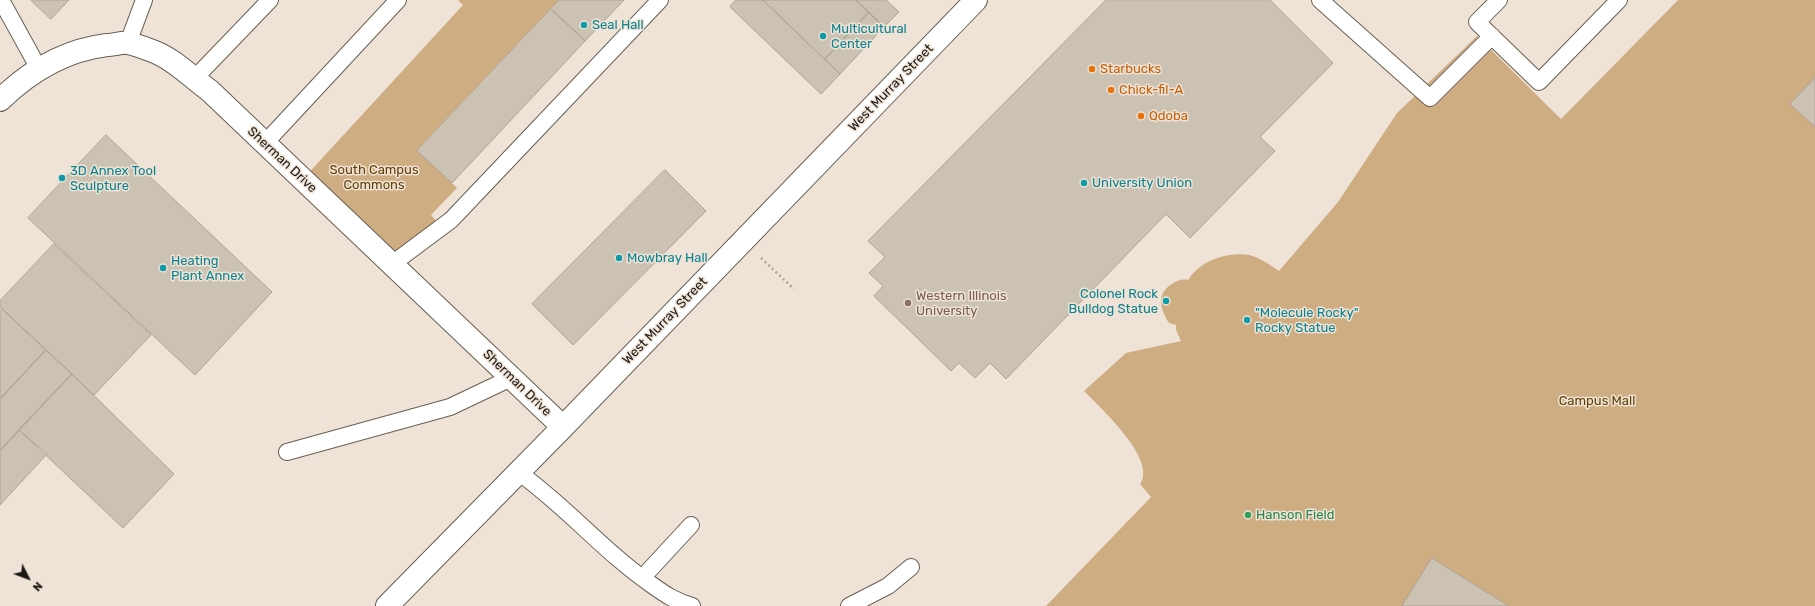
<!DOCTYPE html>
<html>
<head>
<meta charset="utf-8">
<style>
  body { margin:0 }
  #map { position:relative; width:1815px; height:606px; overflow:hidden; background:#eee3d6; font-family:Rubik,sans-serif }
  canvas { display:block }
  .north { position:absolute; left:8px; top:558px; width:40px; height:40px; -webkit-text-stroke:3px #eee3d6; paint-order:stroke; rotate:132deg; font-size:11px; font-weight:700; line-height:16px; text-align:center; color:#1c1814 }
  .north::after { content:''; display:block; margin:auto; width:14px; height:18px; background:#1c1814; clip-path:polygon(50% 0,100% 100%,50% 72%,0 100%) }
</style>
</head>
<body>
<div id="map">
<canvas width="1815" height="606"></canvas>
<div class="north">N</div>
</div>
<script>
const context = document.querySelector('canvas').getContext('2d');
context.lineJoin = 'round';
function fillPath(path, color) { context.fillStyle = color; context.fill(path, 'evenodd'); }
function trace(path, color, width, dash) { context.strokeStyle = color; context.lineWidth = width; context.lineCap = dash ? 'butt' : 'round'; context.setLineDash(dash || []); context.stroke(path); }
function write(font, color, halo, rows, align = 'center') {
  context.font = font + ' Rubik,sans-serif'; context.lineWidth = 3; context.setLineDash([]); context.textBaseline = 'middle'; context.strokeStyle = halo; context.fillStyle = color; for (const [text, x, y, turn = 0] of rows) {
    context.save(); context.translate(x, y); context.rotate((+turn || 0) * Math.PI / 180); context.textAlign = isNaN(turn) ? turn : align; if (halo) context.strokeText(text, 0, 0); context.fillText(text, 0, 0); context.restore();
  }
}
const green = new Path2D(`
  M458,0H559L417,150L457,188L431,215L442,227L392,264L303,179L463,5Z
  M1678,0H1815V606H1046L1151,497L1140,484C1141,482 1143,479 1143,476C1148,452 1100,407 1084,391L1126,353L1181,341L1176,330V325L1169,323C1159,307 1156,292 1175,282C1179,280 1183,279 1188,280C1199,261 1228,251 1249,255C1261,258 1270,265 1279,271L1338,202L1397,113L1477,36L1561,119Z`);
const building = new Path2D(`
  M31,0H69L51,19Z
  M559,0H624L585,41L551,9Z
  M736,0H763L840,74L821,94L730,7Z
  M763,0H856L869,12L825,59Z
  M856,0H886L899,12L884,27Z
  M1270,0L1333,63L1260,137L1275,151L1190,238L1166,214L1006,379L990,363L975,378L959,363L951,371L874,296L883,286L869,273L885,257L868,241L1106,0Z
  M551,9L585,41L452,183L417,151Z
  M869,12L884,27L840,74L825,59Z
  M1815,78V127L1790,104Z
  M106,135L272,292L195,375L28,218Z
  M665,170L706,211L573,345L532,304Z
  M54,244L151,335L94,395L0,307V301Z
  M2,309L46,350L0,399V311Z
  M46,350L72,374L0,451V399Z
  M72,374L174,474L123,528L19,430Z
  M19,430L47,454L0,505V451Z
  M1432,558L1509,606H1402Z`);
const path = new Path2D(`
  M761,258L794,289`);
const lane = new Path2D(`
  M1,0L39,69
  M1320,0L1430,98L1492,36
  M1499,0L1477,22L1539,82L1619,0
  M128,43L144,0
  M194,79L270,0
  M265,143L398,0
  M392,264L451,220L660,0
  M287,452L450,407L511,378
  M518,472C566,506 604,552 652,585C666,595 675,601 692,606
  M642,578L691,525
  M849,606L888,586L911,567`);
const street = new Path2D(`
  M0,100C30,71 65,50 107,45C114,45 122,42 128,43C137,45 147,49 155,52C175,60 192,78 210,91L563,427
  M387,606L563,427L976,0`);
const markers = [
  [584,25,4,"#0f9aa8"],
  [823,36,4,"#0f9aa8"],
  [1092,69,4,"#e8710a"],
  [1111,90,4,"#e8710a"],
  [1141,116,4,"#e8710a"],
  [62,178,4,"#0f9aa8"],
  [1084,183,4,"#0f9aa8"],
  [619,258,4,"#0f9aa8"],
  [163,268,4,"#0f9aa8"],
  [1166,301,4,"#0f9aa8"],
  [908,303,4,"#8d6e63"],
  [1247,320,4,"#0f9aa8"],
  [1248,515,4,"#2e9e5b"]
];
const cultureNames = [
  ["Seal Hall",592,25],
  ["Multicultural",831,29],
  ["Center",831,44],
  ["3D Annex Tool",70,171],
  ["Sculpture",70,186],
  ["University Union",1092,183],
  ["Mowbray Hall",627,258],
  ["Heating",171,261],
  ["Plant Annex",171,276],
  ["Colonel Rock",1158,294,"right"],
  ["Bulldog Statue",1158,309,"right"],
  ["\"Molecule Rocky\"",1255,313],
  ["Rocky Statue",1255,328]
];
const foodNames = [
  ["Starbucks",1100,69],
  ["Chick-fil-A",1119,90],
  ["Qdoba",1149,116]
];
const streetNames = [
  ["West Murray Street",891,88,-46],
  ["Sherman Drive",282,160,43],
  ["West Murray Street",665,321,-46],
  ["Sherman Drive",517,383,44]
];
const parkNames = [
  ["South Campus",374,170],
  ["Commons",374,185],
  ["Campus Mall",1597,401]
];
const educationNames = [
  ["Western Illinois",916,296],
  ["University",916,311]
];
const leisureNames = [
  ["Hanson Field",1256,515]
];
fillPath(green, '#cfad82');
fillPath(building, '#ccc2b4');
trace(building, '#ada295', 1);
trace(lane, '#685e52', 18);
trace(street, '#685e52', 24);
trace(path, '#aaa197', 2.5, [2, 3]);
trace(lane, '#fff', 16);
trace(street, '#fff', 22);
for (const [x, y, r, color] of markers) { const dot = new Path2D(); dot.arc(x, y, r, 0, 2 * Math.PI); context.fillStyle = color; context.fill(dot); trace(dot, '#eee3d6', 1.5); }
write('13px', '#0d838f', '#eee3d6', cultureNames, 'left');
write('13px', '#c56008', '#eee3d6', foodNames, 'left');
write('13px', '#1c1814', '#eee3d6', streetNames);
write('13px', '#634003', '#eee3d6', parkNames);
write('13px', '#785e54', '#eee3d6', educationNames, 'left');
write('13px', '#27864d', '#eee3d6', leisureNames, 'left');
</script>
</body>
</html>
